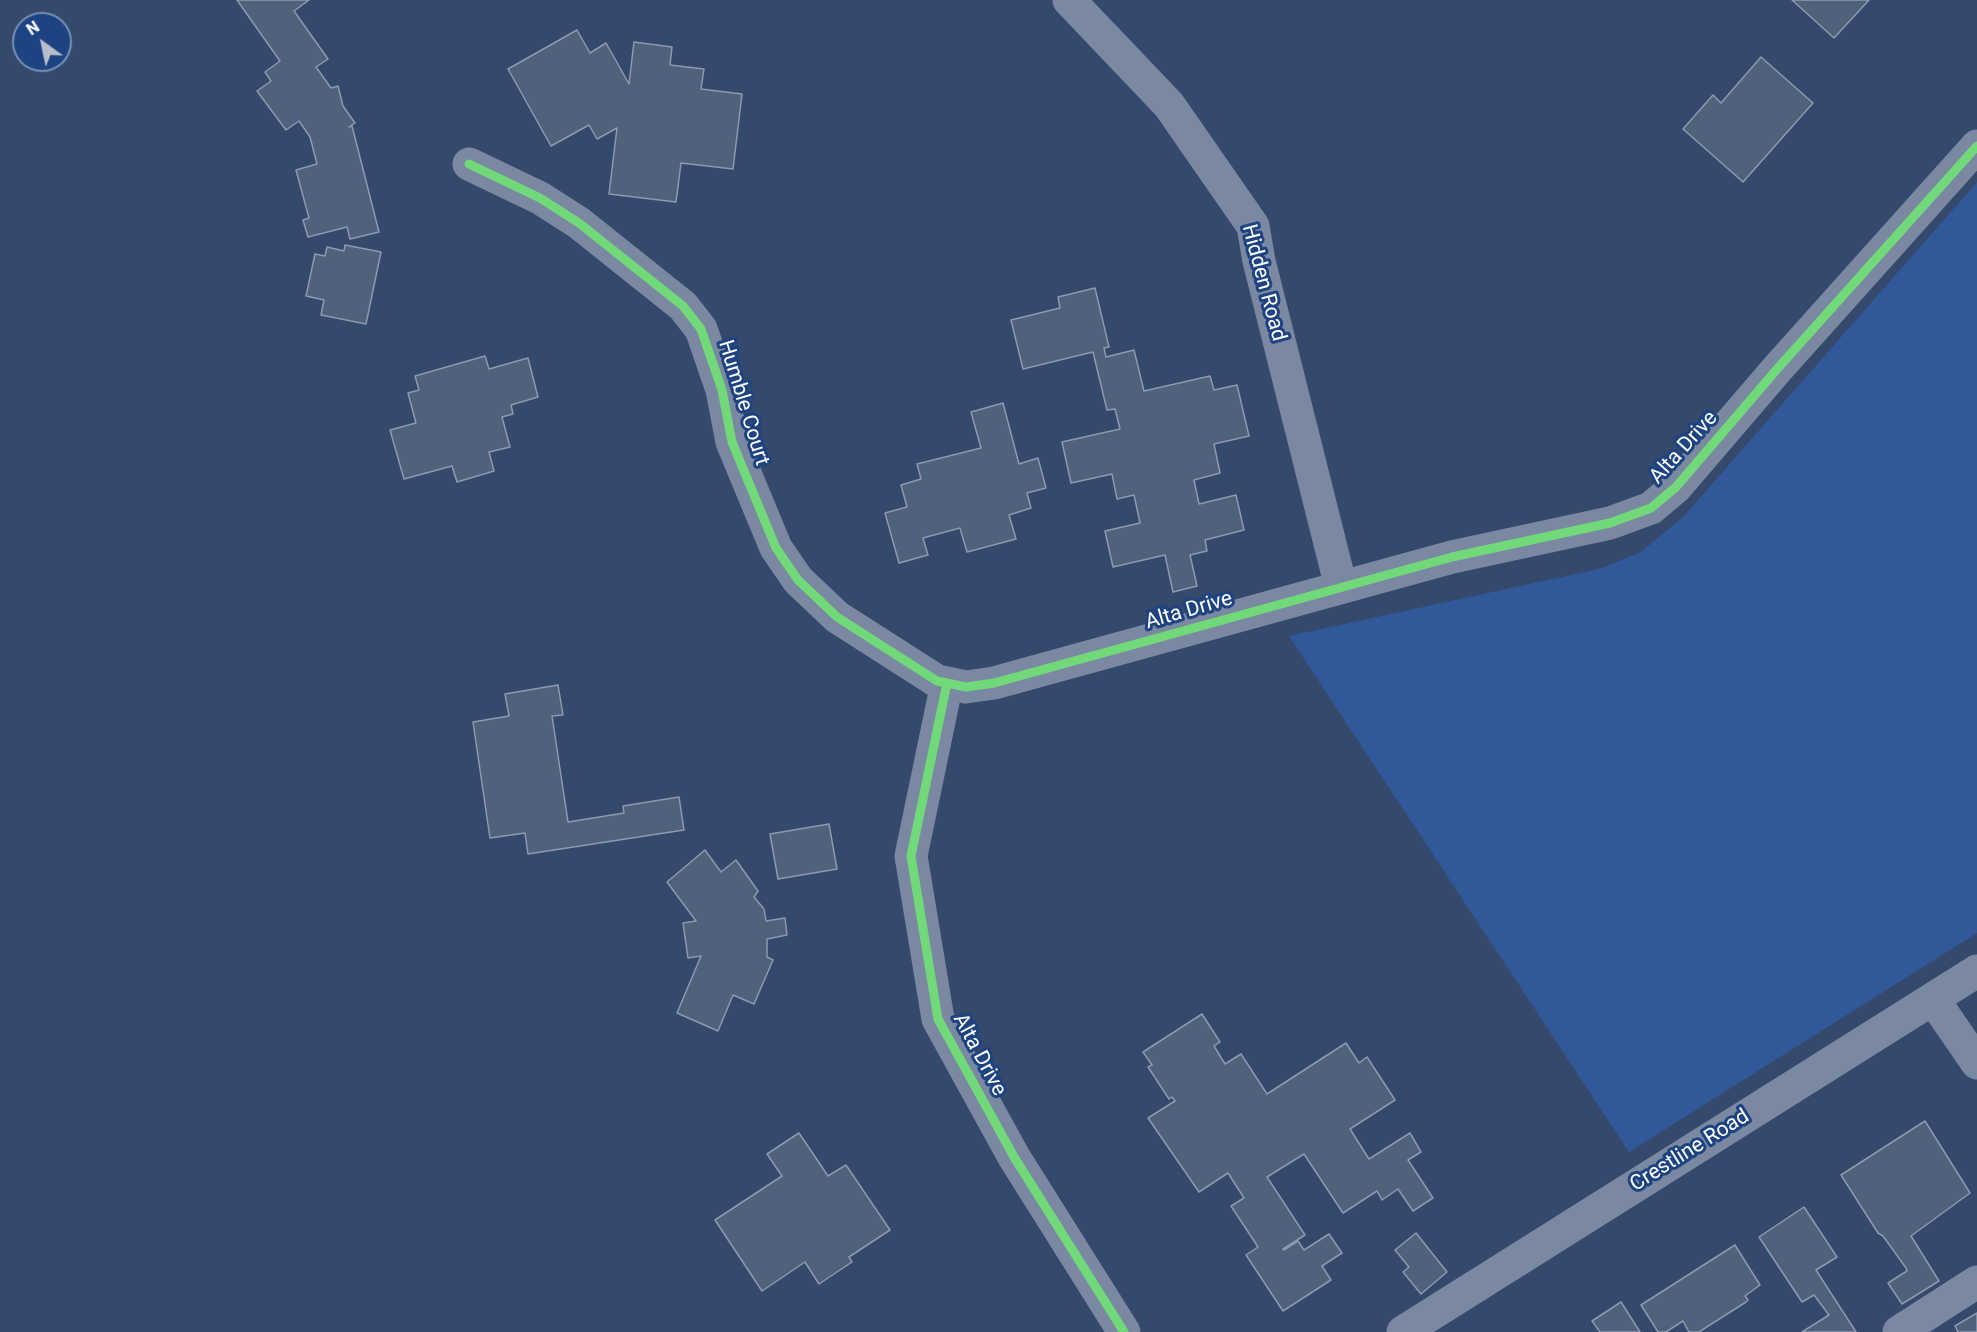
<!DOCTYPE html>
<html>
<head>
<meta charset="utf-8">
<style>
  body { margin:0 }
  #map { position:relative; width:1977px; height:1332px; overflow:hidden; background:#34496b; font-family:Roboto,sans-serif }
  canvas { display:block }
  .north { position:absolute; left:12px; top:12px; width:60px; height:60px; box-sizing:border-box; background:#1d4382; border:2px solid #778eb4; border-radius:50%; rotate:327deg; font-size:16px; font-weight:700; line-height:24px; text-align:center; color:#fff }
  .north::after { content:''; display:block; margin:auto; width:21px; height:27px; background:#b8bfcb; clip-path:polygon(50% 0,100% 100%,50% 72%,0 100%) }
</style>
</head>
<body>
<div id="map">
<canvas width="1977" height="1332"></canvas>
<div class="north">N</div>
</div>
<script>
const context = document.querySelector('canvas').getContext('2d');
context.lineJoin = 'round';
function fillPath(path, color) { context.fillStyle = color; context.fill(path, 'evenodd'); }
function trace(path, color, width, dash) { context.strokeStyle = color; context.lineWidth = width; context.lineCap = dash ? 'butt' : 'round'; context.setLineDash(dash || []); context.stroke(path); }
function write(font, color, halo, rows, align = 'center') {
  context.font = font + ' Roboto,sans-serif'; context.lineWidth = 6; context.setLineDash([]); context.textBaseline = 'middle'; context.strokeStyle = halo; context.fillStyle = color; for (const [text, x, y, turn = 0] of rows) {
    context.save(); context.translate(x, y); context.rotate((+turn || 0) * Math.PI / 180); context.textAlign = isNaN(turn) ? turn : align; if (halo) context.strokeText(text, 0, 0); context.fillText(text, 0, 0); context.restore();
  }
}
const green = new Path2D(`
  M1977,182V933L1629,1152L1289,636L1599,569L1641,552L1684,516Z`);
const building = new Path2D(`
  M237,0H309L294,11L328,59L316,67L331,88L338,86L343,106L355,123L349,127L352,126L379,232L350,239L347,227L308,237L303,220L309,218L296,170L317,164L310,137L299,121L286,130L257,91L271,81L265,72L280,61Z
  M1792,0H1869L1834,38Z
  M577,30L590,53L606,43L629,84L634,42L672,47L670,65L704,69L701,89L742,94L733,169L681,163L676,202L609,194L617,128L597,139L589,125L551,146L508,69Z
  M1761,57L1813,103L1743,182L1683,129L1713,95L1721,103Z
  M345,245L381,252L366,324L321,315L324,300L306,296L315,254L325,256L327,247L344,251Z
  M1095,288L1109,347L1104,348L1106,357L1134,350L1144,391L1210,376L1214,390L1237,385L1249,436L1214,444L1220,473L1194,480L1199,504L1236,495L1244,530L1205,540L1207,551L1190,555L1197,586L1173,592L1165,555L1113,567L1105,531L1140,523L1134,495L1117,499L1112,474L1071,483L1062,442L1120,429L1115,409L1107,410L1093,352L1023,369L1011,320L1060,308L1058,297Z
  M485,356L489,369L528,358L538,397L511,405L513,414L502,417L510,447L489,452L494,471L457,482L452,466L404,479L390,430L416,423L408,393L419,390L415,376Z
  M1003,403L1019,464L1038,458L1046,488L1027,493L1031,508L1009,515L1016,539L967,552L960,528L923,538L928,555L899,563L885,513L907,507L901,485L921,479L917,464L981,448L971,412Z
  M558,685L563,715L552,716L568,822L624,813L623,806L679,797L684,830L528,854L525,833L490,838L473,722L509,716L505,694Z
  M829,824L837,869L778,879L770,834Z
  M705,850L721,872L736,860L758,891L754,897L764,909L766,921L785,918L787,935L767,939V957L773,960L754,1004L733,995L718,1031L677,1013L701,956L688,958L683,923L696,921L667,882Z
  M1202,1014L1220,1042L1214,1046L1225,1064L1241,1054L1267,1094L1346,1043L1359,1063L1367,1057L1395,1100L1350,1129L1369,1159L1410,1133L1421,1152L1408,1160L1433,1198L1413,1211L1398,1189L1382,1200L1377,1191L1343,1213L1304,1154L1267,1177L1305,1235L1283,1249L1284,1250L1298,1241L1304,1250L1329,1234L1342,1253L1322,1266L1331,1280L1283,1311L1246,1255L1258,1247L1231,1206L1244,1198L1228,1173L1199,1192L1148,1118L1175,1101L1172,1097L1169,1099L1148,1067L1152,1065L1143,1052Z
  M1925,1121L1970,1193L1911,1236L1939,1281L1902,1304L1888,1283L1907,1271L1906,1268L1883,1236L1878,1233L1841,1175Z
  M799,1133L828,1176L846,1165L890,1230L849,1257L852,1262L819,1284L805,1262L762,1291L715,1220L782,1176L767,1154Z
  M1804,1207L1837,1257L1816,1270L1856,1332H1802L1829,1315L1814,1295L1802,1302L1759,1237Z
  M1416,1233L1447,1272L1421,1294L1403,1272L1409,1267L1395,1250Z
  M1735,1245L1760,1285L1745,1296L1748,1300L1746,1302L1699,1332H1689L1683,1321L1666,1332H1658L1641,1305Z
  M1621,1302L1640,1332H1600L1592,1321Z
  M1977,1313V1332H1958L1955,1326Z`);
const minor = new Path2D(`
  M1069,0L1169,105L1253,226L1259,261L1341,587
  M469,164L540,198L579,223L683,306L701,329L722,390L732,442L776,548L798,580L837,617L937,681L966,687L994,683L1452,557L1610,523L1651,508L1676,487L1778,368L1977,146
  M947,683L911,856L938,1019L1014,1157L1124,1332
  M1933,999L1977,1063
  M1403,1332L1977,971
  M1899,1332L1977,1282`);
const cycleway = new Path2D(`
  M469,164L540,198L579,223L683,306L701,329L722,390L732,442L776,548L798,580L837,617L937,681L966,687L994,683L1452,557L1610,523L1651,508L1676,487L1778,368L1977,146
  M947,683L911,856L938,1019L1014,1157L1124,1332`);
const streetNames = [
  ["Hidden Road",1263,283,75],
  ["Humble Court",743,403,73],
  ["Alta Drive",1684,448,-48],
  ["Alta Drive",1189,611,-16],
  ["Alta Drive",979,1055,62],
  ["Crestline Road",1690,1151,-32]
];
fillPath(green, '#31599a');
fillPath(building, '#50617c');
trace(building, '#8d9aaf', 1.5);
trace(minor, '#7a89a1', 33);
trace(cycleway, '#71d979', 9);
write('21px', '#fff', '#1d4382', streetNames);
</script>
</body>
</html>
